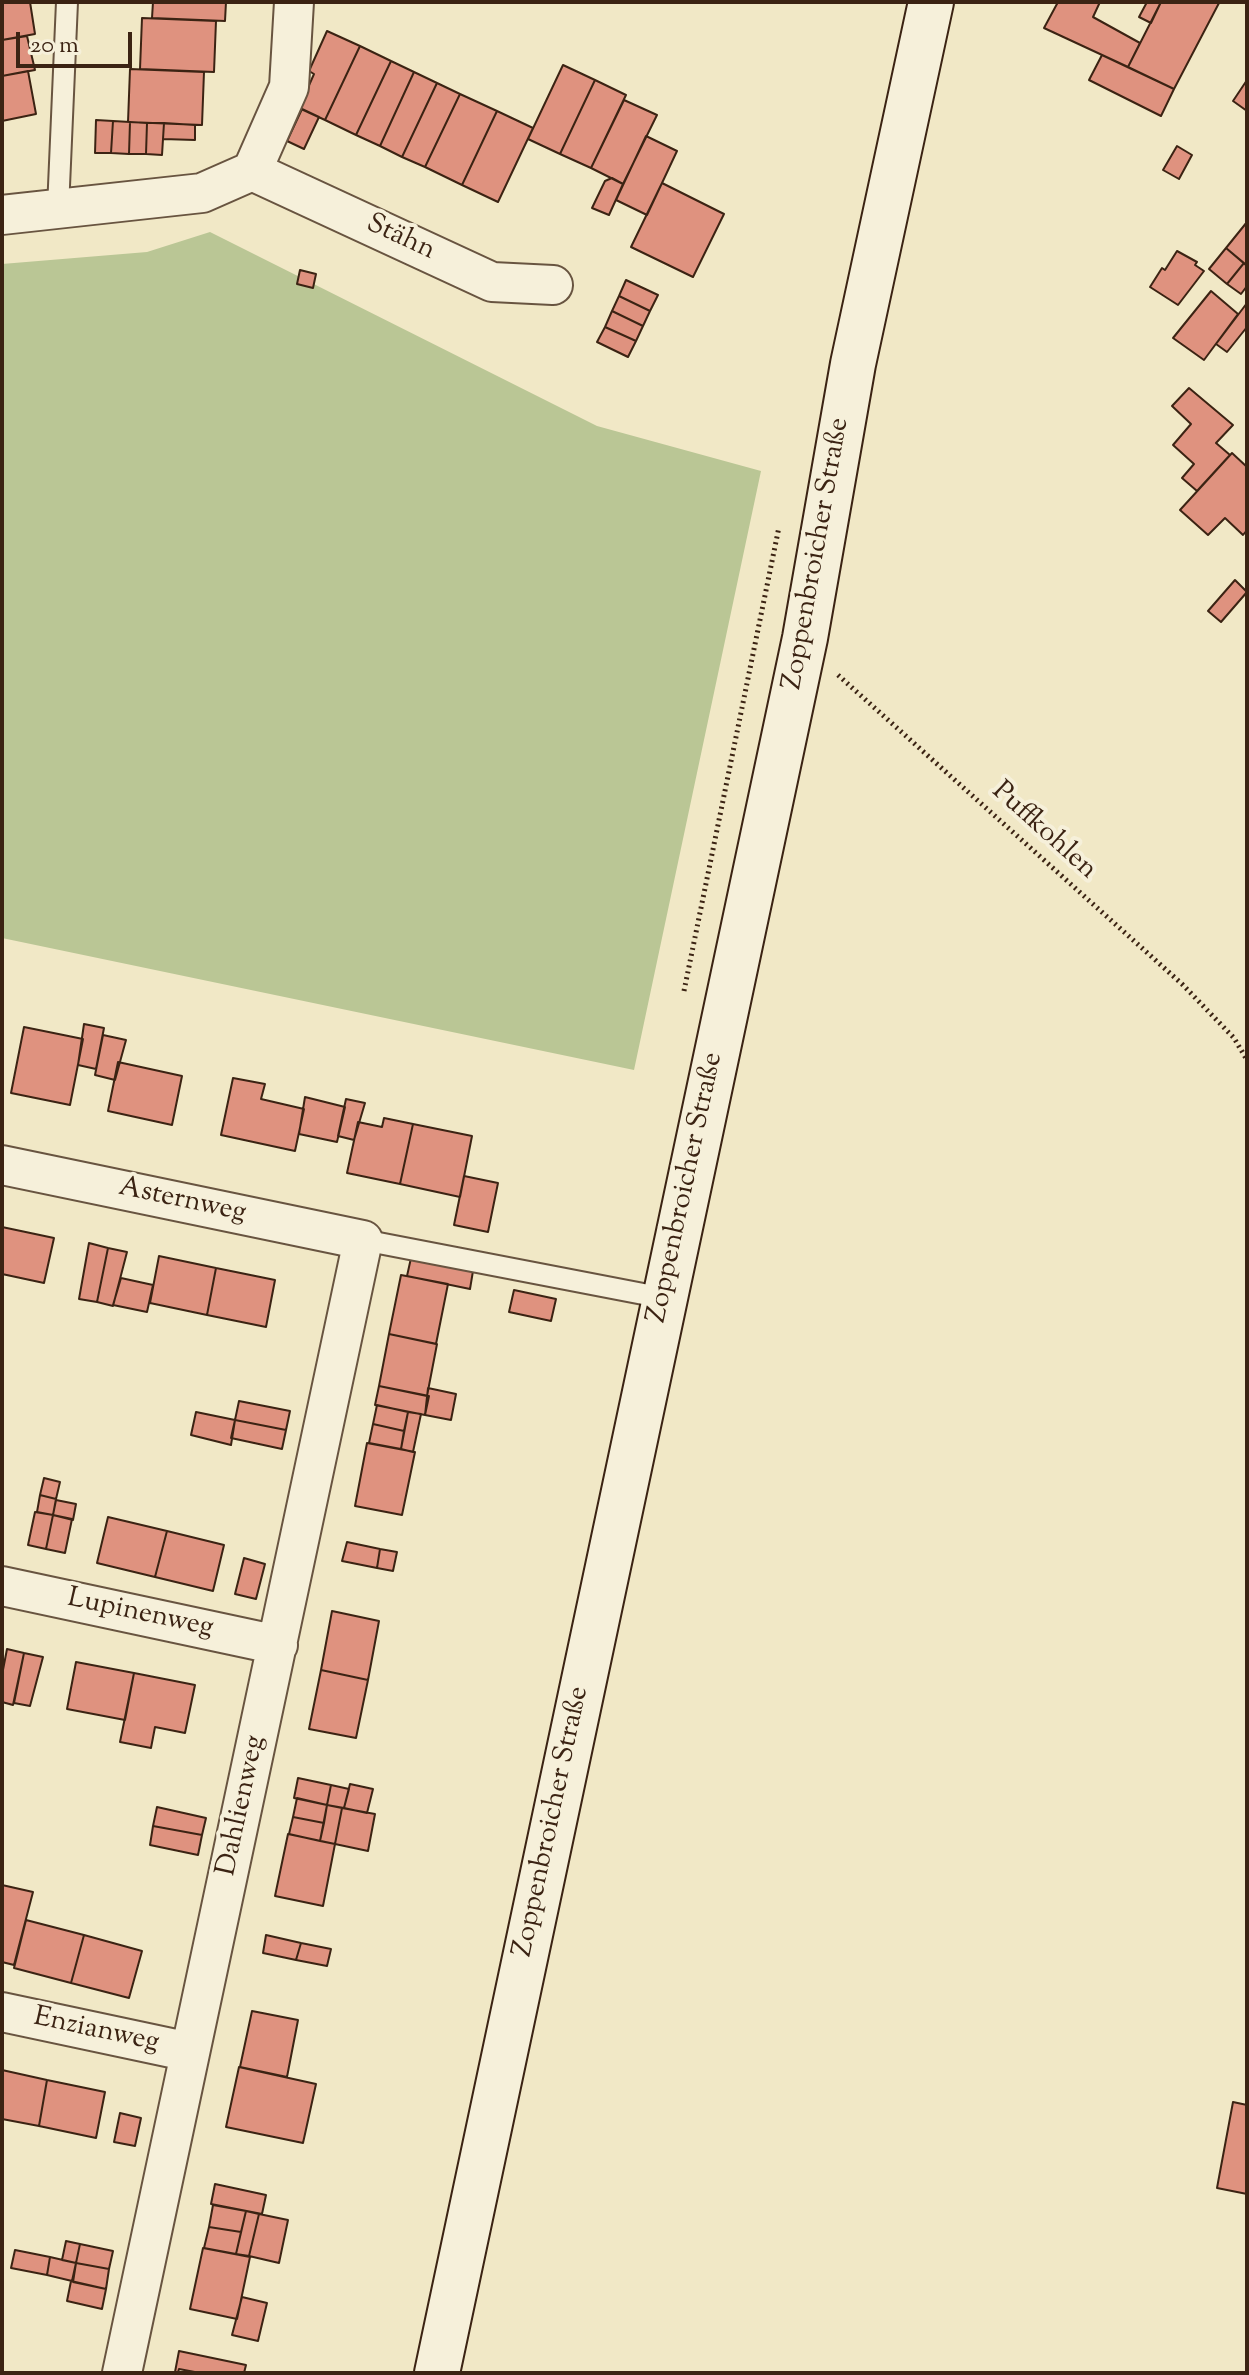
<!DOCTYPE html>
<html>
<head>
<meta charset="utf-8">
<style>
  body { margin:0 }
  #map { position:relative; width:1249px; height:2375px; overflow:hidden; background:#f1e8c6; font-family:"Sorts Mill Goudy",serif }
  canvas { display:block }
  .frame { position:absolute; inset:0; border:4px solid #3b2313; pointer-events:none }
  .scale { position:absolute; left:16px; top:32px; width:116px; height:36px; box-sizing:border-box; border:4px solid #3b2313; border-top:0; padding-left:10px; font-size:24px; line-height:28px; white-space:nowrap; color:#3b2313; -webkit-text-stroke:6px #f6f0da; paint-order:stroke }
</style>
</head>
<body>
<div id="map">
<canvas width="1249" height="2375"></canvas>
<div class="frame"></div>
<div class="scale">20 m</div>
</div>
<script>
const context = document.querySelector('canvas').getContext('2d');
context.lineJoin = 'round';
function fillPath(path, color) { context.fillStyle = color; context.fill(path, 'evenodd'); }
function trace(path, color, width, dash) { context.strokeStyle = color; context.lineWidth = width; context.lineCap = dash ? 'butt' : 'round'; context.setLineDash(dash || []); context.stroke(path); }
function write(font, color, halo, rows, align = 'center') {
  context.font = font + ' "Sorts Mill Goudy",serif'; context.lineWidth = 8; context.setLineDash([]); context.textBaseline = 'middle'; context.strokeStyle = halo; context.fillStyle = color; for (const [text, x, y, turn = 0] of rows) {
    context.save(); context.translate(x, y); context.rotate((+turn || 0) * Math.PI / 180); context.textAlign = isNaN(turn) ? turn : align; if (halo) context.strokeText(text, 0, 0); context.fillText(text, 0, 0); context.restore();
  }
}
const green = new Path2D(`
  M210,232L597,426L761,471L634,1070L2,938V264L147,252Z`);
const building = new Path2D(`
  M2,2H30L35,34L2,40Z
  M153,2H226L225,21L152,18Z
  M1058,2H1100L1093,17L1140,43L1128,67L1044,28Z
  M1147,2H1161L1151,23L1139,17Z
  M1161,2L1219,3L1174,89L1128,67Z
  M142,18L216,21L214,72L140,69Z
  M327,31L360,46L325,120L299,108L314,74L309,71Z
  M27,36L35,70L2,76V40Z
  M360,46L391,61L356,135L325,120Z
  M1102,55L1174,89L1161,116L1089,80Z
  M391,61L414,72L380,146L356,135Z
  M563,65L595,80L560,154L528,139Z
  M130,69L204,72L202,125L128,122Z
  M28,71L36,114L2,121V76Z
  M414,72L437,83L402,157L380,146Z
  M595,80L626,95L591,168L560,154Z
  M1247,80V111L1233,101Z
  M437,83L460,94L425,167L402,157Z
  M460,94L497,111L462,185L425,167Z
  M624,100L657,115L623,184L591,168Z
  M302,109L319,117L304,149L287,141Z
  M497,111L533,128L498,202L462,185Z
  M96,120L113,121L111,153H95Z
  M113,121L130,122L129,154L111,153Z
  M130,122L147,123L146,154H129Z
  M147,123H164L162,155L146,154Z
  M164,123L195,125V140L163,139Z
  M646,136L677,151L647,215L616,200Z
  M1177,146L1192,155L1179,179L1163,170Z
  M612,178L623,184L609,215L592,208L605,181Z
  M662,183L724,214L693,277L631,247Z
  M1247,222V266L1226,248Z
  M1226,248L1244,263L1227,284L1209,269Z
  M1177,251L1197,262L1195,265L1204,271L1178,305L1150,287L1162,268L1165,270Z
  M1244,263L1247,266V286L1241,294L1227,284Z
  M300,270L316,274L313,288L297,284Z
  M626,280L658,295L650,311L619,296Z
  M1211,291L1238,314L1204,360L1173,338Z
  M619,296L650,311L643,326L612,311Z
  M1247,303V327L1227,352L1216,344Z
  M612,311L643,326L636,341L605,327Z
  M605,327L636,341L628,357L597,342Z
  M1189,388L1233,425L1216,443L1230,455L1197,491L1182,478L1194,464L1173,445L1191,424L1172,406Z
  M1232,453L1247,467V530L1243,535L1225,518L1208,535L1180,510Z
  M1235,580L1247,592L1221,622L1208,611Z
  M84,1024L104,1028L96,1069L78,1065Z
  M24,1027L83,1039L70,1105L11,1093Z
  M103,1035L126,1040L115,1080L95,1075Z
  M118,1062L182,1076L172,1125L108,1111Z
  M233,1078L265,1084L261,1099L304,1109L295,1151L221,1135Z
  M305,1097L345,1107L337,1142L299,1134Z
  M346,1099L365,1103L354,1140L338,1136Z
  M384,1118L413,1124L400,1184L347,1173L358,1122L382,1127Z
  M413,1124L472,1136L460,1197L400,1184Z
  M464,1176L498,1183L488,1232L454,1225Z
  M2,1227L54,1238L44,1283L2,1274Z
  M89,1243L108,1248L97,1302L79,1299Z
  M108,1248L127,1252L113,1306L97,1302Z
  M159,1256L216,1268L207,1315L150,1303Z
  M411,1258L473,1271L470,1289L407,1276Z
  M216,1268L275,1280L266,1327L207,1315Z
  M401,1275L448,1284L436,1344L389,1334Z
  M121,1278L153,1285L147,1312L113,1305Z
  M514,1290L556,1299L551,1321L509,1312Z
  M389,1334L437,1344L427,1396L379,1386Z
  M379,1386L429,1396L425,1415L375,1405Z
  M428,1388L456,1394L451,1420L425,1415Z
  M239,1401L290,1411L286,1430L235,1420Z
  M377,1405L408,1412L404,1431L373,1424Z
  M196,1412L235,1420L231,1445L191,1435Z
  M408,1412L421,1414L413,1452L401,1449Z
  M235,1420L286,1430L282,1449L231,1438Z
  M373,1424L404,1431L401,1449L369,1443Z
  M367,1443L415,1452L402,1515L355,1506Z
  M44,1478L60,1482L56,1499L40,1495Z
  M40,1495L56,1499L53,1515L37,1512Z
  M56,1500L76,1504L73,1520L53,1515Z
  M35,1512L53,1515L46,1549L28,1545Z
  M53,1515L72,1519L65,1553L46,1549Z
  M108,1517L167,1531L155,1577L97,1563Z
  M167,1531L224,1545L213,1591L155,1577Z
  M347,1542L380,1549L377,1568L342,1561Z
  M380,1549L397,1552L393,1571L377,1568Z
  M244,1558L265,1564L256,1599L235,1594Z
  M332,1611L379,1621L368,1680L321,1670Z
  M7,1649L24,1653L13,1705L2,1702V1675Z
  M24,1653L43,1657L30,1706L14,1703Z
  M76,1662L134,1673L125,1720L67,1709Z
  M321,1670L368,1680L356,1738L309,1729Z
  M134,1673L195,1685L185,1733L155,1727L151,1748L120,1742Z
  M298,1778L331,1785L327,1805L294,1798Z
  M350,1784L373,1789L367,1813L344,1808Z
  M331,1785L349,1789L344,1808L327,1805Z
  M297,1798L327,1805L324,1823L293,1817Z
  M327,1805L342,1808L335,1844L320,1841Z
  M157,1807L206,1818L202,1835L153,1826Z
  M342,1808L375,1814L368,1851L335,1844Z
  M293,1817L324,1823L320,1841L289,1834Z
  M153,1826L202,1835L198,1855L150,1845Z
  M288,1834L335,1844L323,1906L275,1896Z
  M2,1885L33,1892L14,1965L2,1962Z
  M26,1920L84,1935L71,1983L14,1968Z
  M84,1935L142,1951L129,1998L71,1983Z
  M266,1935L301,1943L296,1960L263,1953Z
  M301,1943L331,1949L327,1966L296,1960Z
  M252,2011L298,2020L287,2077L240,2067Z
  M239,2067L316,2084L303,2143L226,2127Z
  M2,2070L47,2080L39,2126L2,2119Z
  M47,2080L105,2092L96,2138L39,2126Z
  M1233,2102L1247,2105V2194L1217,2188Z
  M120,2113L141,2118L135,2146L114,2142Z
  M215,2184L266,2195L262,2214L211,2204Z
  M213,2205L246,2211L241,2232L209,2227Z
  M246,2211L259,2214L249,2256L236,2254Z
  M259,2214L288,2220L279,2263L249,2256Z
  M209,2227L241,2232L236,2254L204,2248Z
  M66,2241L80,2244L76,2263L62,2260Z
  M80,2244L113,2251L109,2269L76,2263Z
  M203,2248L250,2257L237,2319L190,2309Z
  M15,2250L50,2257L47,2275L11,2268Z
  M50,2257L76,2263L72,2281L47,2275Z
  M76,2263L109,2269L106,2289L73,2282Z
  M71,2281L106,2289L102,2309L67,2301Z
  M242,2297L267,2303L258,2341L232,2335Z
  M179,2351L246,2365L244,2373H200L179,2369L178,2372H175Z`);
const path = new Path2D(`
  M838,675L1182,984L1234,1038L1247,1060
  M684,991L779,527`);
const service = new Path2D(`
  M58,209L67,2
  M363,1240L664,1298`);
const minor = new Path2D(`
  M252,171L492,282L553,285
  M2,215L202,193L252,171L289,87L294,2
  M2,1165L363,1240L122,2373
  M2,1586L278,1645
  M2,2012L190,2052`);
const secondary = new Path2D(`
  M437,2373L805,638L853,364L931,2`);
const streetNames = [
  ["Stähn",400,239,25],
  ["Zoppenbroicher Straße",818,554,-80],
  ["Puffkohlen",1043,832,42],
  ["Zoppenbroicher Straße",687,1188,-78],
  ["Asternweg",182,1202,12],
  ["Lupinenweg",140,1615,12],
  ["Dahlienweg",243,1806,-78],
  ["Zoppenbroicher Straße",553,1822,-78],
  ["Enzianweg",96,2032,12]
];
fillPath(green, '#bac695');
fillPath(building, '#df927f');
trace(building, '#3b2313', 2);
trace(service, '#685440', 24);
trace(minor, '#685440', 42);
trace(secondary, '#3b2313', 48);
trace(path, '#3b2313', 5, [2, 4]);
trace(service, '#f6f0da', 20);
trace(minor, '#f6f0da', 38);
trace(secondary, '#f6f0da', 44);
write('28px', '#3b2313', '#f6f0da', streetNames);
</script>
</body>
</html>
